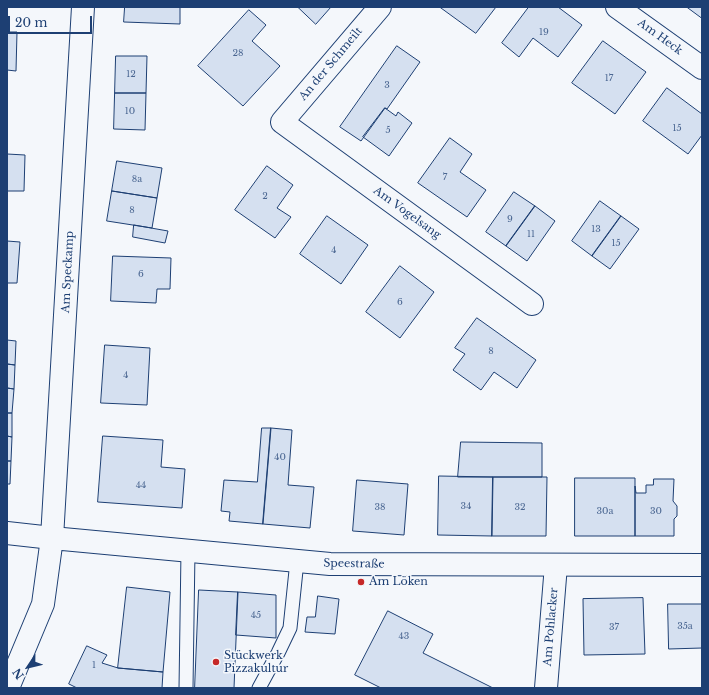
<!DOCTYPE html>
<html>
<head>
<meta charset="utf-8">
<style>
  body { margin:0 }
  #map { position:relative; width:709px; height:695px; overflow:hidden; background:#f4f7fb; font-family:"Libre Baskerville",serif }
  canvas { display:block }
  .frame { position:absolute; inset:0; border:8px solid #1d3f73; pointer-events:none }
  .north { position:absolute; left:8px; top:647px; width:40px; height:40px; -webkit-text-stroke:3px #f4f7fb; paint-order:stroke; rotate:235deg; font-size:11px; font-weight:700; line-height:16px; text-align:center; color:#1d3f73 }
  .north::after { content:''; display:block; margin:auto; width:14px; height:18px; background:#1d3f73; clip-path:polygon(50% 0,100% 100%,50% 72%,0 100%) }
  .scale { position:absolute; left:8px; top:16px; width:84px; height:18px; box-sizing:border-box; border:2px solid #1d3f73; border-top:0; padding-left:5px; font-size:12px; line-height:14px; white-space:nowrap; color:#1d3f73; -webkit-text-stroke:3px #f4f7fb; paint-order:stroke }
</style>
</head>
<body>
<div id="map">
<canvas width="709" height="695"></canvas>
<div class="frame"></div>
<div class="north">N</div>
<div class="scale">20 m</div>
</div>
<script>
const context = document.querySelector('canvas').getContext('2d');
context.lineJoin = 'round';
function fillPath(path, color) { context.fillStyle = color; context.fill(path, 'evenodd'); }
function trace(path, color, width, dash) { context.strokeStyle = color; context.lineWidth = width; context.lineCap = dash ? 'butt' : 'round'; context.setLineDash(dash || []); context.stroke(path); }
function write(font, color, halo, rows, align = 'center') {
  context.font = font + ' "Libre Baskerville",serif'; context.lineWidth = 3; context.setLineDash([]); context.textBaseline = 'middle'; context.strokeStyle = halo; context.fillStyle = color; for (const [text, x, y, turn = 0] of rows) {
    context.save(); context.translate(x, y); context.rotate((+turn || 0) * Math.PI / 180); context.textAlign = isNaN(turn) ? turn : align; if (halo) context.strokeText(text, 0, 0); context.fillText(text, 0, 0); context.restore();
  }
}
const building = new Path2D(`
  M125,7H180V24L124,22Z
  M298,7H331L316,24Z
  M440,7H496L476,33Z
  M529,7H558L582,25L558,57L533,38L519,57L502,43Z
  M687,7H702V18Z
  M249,10L266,25L252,41L280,66L243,106L198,66Z
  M7,32H17L16,71L7,70Z
  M603,41L646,72L615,114L572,83Z
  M397,46L420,62L387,109L385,108L361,141L340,127Z
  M116,56H147L146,93H115Z
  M667,88L702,114V135L688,154L643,121Z
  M115,93H146L145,130L114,129Z
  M385,108L396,116L398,112L412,123L389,156L363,137Z
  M450,138L472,154L460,172L486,190L467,217L418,183Z
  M7,154L25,155L24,191H7Z
  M117,161L162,168L157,198L112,191Z
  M267,166L293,185L277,208L291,217L275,238L235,210Z
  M112,191L157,198L152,228L107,221Z
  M514,192L535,206L506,246L486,232Z
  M600,201L621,216L592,256L572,241Z
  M535,206L555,221L527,261L506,246Z
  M327,216L368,245L341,284L300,254Z
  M621,216L639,229L610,269L592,256Z
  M134,225L168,231L165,243L133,237Z
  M7,241L20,242L17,283H7Z
  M113,256L171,258L170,289H157L156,303L111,301Z
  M400,266L434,292L400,338L366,312Z
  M477,318L536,360L517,388L494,372L481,390L453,370L465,354L455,348Z
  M7,340L16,341L15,365L7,364Z
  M105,345L150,348L147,405L101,403Z
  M7,364L15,365L14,389L7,388Z
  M7,388L14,389L12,413H7Z
  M7,413H12V437L7,436Z
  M262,428H271L263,524L229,521L230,512L221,511L224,480L257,482Z
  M271,428L292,430L288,485L314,487L310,528L263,524Z
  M7,436L12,437L11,461H7Z
  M103,436L163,440L161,467L185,469L182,508L98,502Z
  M461,442L542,443V477H458Z
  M7,461H11L10,484H7Z
  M439,476L493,477L492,536L438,535Z
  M493,477H547L546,536H492Z
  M575,478H635V536H575Z
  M654,479H674L673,501L677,506V516L674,519V536H635V486L636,493H646V485H653Z
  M357,480L408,484L404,535L353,531Z
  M127,587L170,592L163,672L118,668Z
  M199,590L238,592L234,688H195Z
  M238,592L276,595V638L236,635Z
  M318,596L339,599L335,634L305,632L307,617H315Z
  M643,598L645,654L584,655L583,599Z
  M668,604H702V648L669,649Z
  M388,611L433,634L423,653L493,688H381L355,675Z
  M87,646L107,655L102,663L118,668L163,672L162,688H77L69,684Z`);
const lane = new Path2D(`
  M186,688L188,551
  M259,688L278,653L290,628L297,561`);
const street = new Path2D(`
  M380,7L282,122L532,304
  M617,7L702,68
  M7,533L52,538L83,7
  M546,688L556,565`);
const secondary = new Path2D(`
  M8,688L43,604L52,538L330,564L702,565`);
const markers = [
  [361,582,4,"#c62828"],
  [216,662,4,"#c62828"]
];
const numberNames = [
  ["19",544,32],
  ["28",238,53],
  ["12",131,74],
  ["17",609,78],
  ["3",387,85],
  ["10",130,111],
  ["15",677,128],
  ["5",388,130],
  ["7",445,177],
  ["8a",137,179],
  ["2",265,196],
  ["8",132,210],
  ["9",510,219],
  ["13",596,229],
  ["11",531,234],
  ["15",616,243],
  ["4",334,250],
  ["6",141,274],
  ["6",400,302],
  ["8",491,351],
  ["4",126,375],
  ["40",280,457],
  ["44",141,485],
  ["34",466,506],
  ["38",380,507],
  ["32",520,507],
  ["30a",605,511],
  ["30",656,511],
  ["45",256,615],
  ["35a",685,626],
  ["37",614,627],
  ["43",404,636],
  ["1",94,665]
];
const streetNames = [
  ["Am Heck",660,37,36],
  ["An der Schmeilt",331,64,-50],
  ["Am Vogelsang",407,213,36],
  ["Am Speckamp",68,272,-87],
  ["Speestraße",354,564,1],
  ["Am Pohlacker",551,627,-85]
];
const poiNames = [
  ["Am Löken",369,582],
  ["Stückwerk",224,656],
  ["Pizzakultur",224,669]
];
fillPath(building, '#d5e0f0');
trace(building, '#1d3f73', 1);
trace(lane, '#1d3f73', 15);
trace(street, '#1d3f73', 24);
trace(secondary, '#1d3f73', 24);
trace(lane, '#f4f7fb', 13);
trace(street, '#f4f7fb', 22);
trace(secondary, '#f4f7fb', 22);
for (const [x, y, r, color] of markers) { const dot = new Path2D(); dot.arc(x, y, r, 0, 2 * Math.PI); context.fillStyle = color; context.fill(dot); trace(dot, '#f4f7fb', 1.5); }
write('9px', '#4b6792', null, numberNames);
write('11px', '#1d3f73', '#f4f7fb', streetNames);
write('11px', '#1d3f73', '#f4f7fb', poiNames, 'left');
</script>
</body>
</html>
